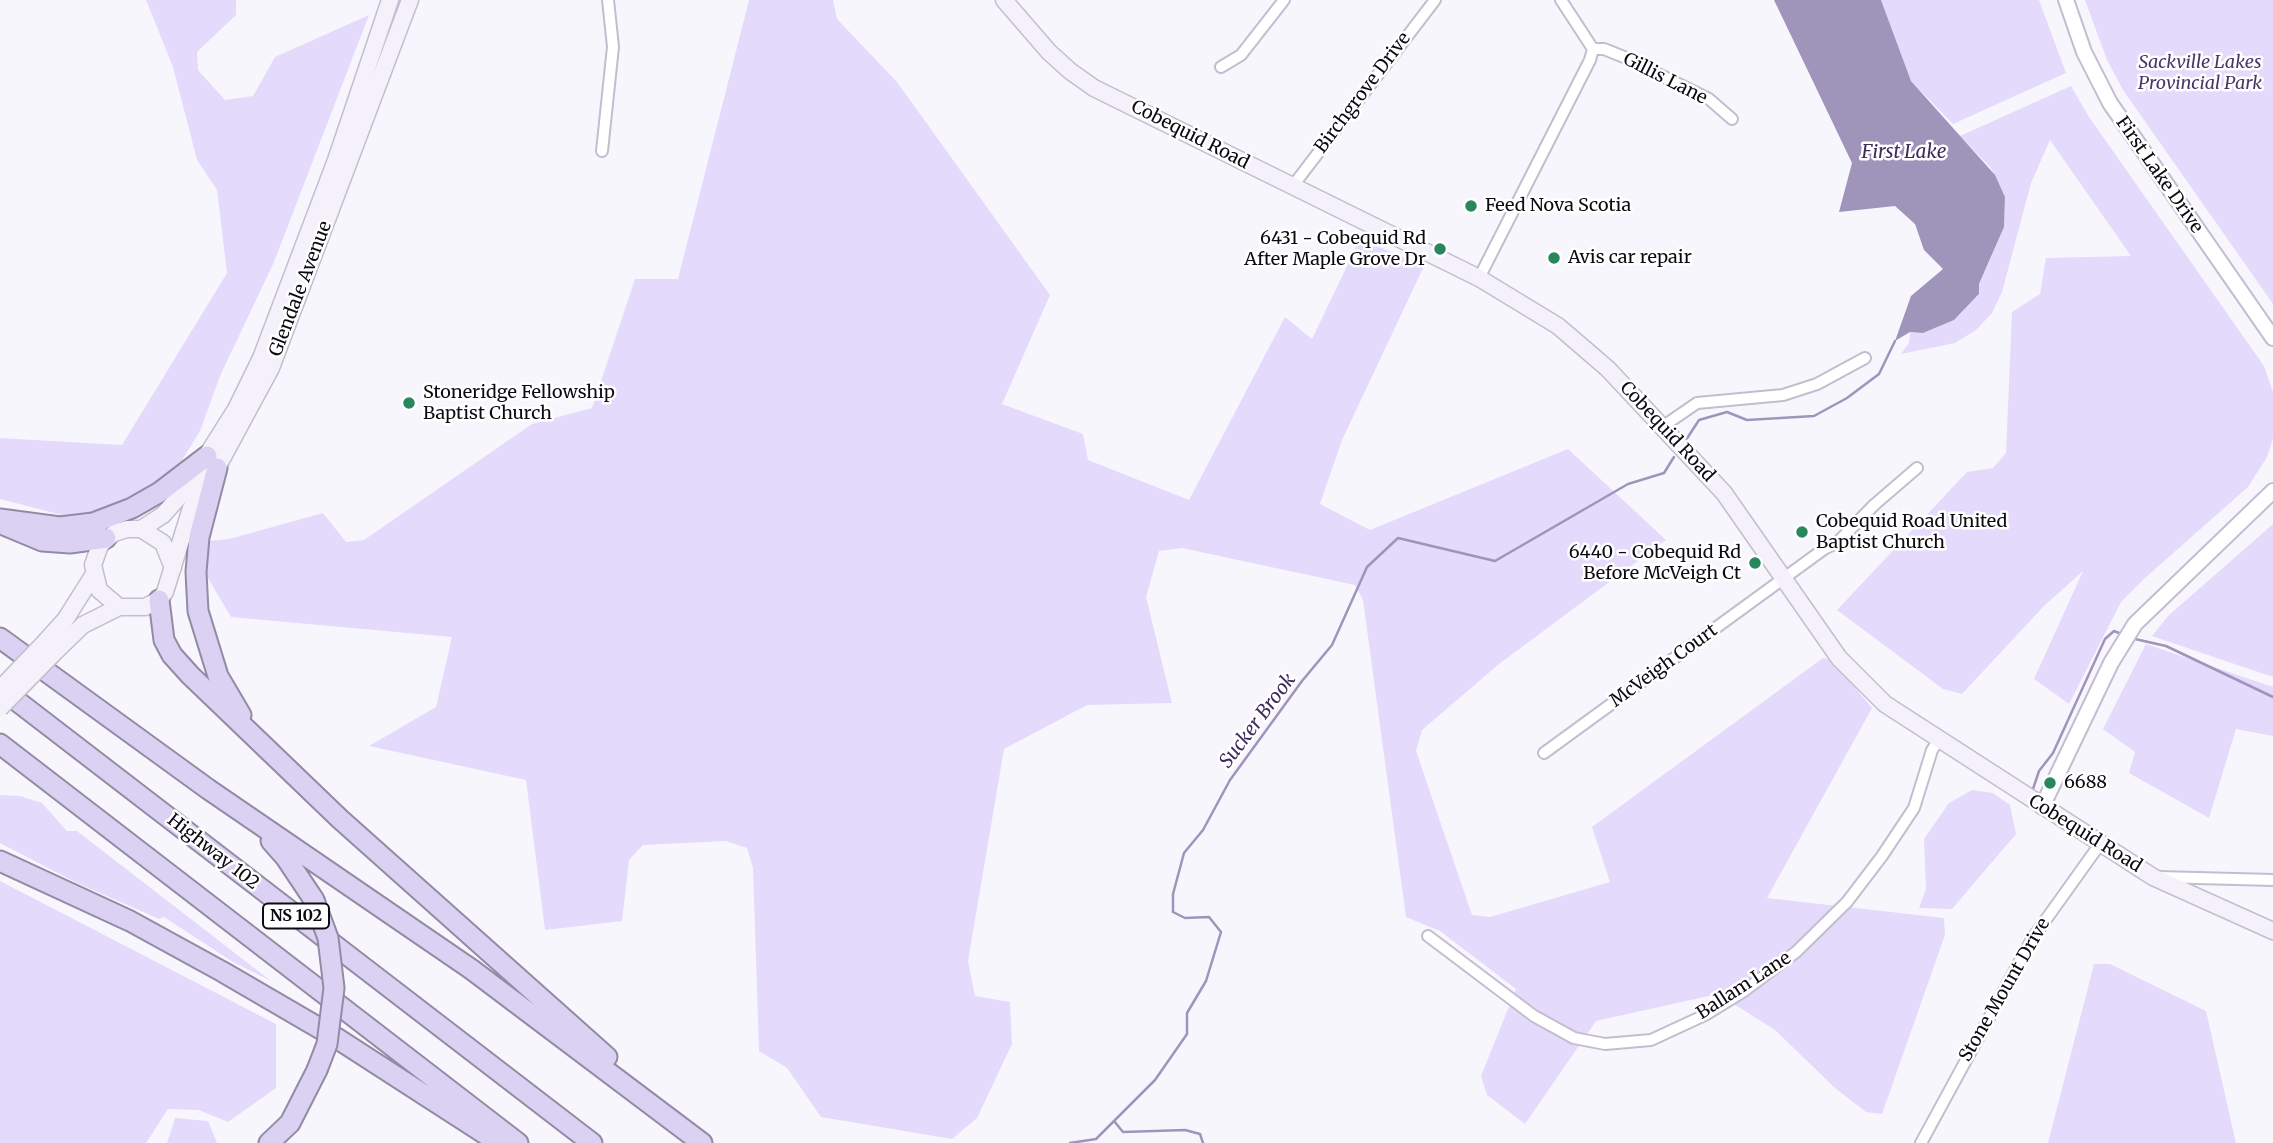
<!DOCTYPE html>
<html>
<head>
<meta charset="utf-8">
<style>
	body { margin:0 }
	canvas { display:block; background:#f8f6fd }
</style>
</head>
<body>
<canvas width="2273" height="1143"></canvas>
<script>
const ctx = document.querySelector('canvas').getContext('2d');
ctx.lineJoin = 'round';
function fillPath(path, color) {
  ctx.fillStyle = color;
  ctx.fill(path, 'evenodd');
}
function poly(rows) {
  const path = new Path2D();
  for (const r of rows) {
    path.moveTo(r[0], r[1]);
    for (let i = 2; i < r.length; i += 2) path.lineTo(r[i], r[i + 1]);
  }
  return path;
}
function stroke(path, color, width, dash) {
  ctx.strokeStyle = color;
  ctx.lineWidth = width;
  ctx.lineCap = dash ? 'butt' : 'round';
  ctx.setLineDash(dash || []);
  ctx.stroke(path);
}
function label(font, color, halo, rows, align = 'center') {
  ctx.font = font + ' Merriweather,serif';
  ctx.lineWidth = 5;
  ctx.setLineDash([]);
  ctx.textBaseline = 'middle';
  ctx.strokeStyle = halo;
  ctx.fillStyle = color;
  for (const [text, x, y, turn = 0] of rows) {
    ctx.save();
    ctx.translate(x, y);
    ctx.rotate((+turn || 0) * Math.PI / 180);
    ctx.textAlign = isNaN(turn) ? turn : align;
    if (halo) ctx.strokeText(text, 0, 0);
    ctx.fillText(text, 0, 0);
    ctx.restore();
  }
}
const green = poly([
	[146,0,236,0,236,15,197,52,198,70,225,100,253,96,275,57,369,15,274,262,220,376,200,431,176,470,93,523,0,499,0,438,122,445,227,273,217,190,197,160,173,67],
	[749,0,833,0,837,19,897,82,1050,295,1002,404,1083,434,1088,460,1189,500,1285,317,1312,339,1360,239,1424,266,1342,440,1320,504,1370,530,1568,449,1666,540,1499,664,1422,730,1416,751,1472,915,1490,917,1610,882,1592,827,1823,658,1831,659,1872,708,1767,898,1944,918,1945,935,1882,1114,1866,1112,1835,1088,1775,1030,1718,994,1596,1021,1525,1124,1487,1095,1481,1076,1516,989,1440,931,1406,917,1363,600,1355,585,1182,548,1159,551,1146,597,1172,703,1087,705,1004,749,968,961,975,996,1010,1002,1012,1044,977,1118,952,1139,821,1117,787,1068,759,1051,753,868,747,848,726,841,643,845,629,860,622,921,545,930,526,780,369,746,436,707,452,637,231,617,187,543,229,539,323,513,346,542,364,540,532,424,592,408,635,279,678,279],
	[1881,0,2039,0,2066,73,1953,124,1911,81],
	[2085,0,2273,0,2273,304,2123,90,2107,60],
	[2071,86,2089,117,2264,366,2273,392,2273,438,2267,457,2248,487,2145,578,2121,602,2069,704,2034,679,2083,571,2044,606,1962,694,1943,689,1837,610,1967,472,1993,468,2006,453,2012,312,2040,294,2046,258,2131,256,2050,140,2031,183,2002,292,1992,313,1976,330,1955,343,1901,354,1909,343,1910,332,1923,333,1954,320,1979,295,1979,285,2004,227,2005,197,1991,168,1960,136],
	[2273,524,2273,677,2152,636,2168,616],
	[2146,644,2273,687,2273,736,2236,729,2209,818,2129,773,2135,752,2103,729],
	[1972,790,1993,793,2010,805,2016,834,1952,909,1919,908,1926,889,1924,839,1949,803],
	[0,795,20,796,42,803,67,831,77,831,271,981,233,962,164,917,159,919,77,883,0,843],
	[0,881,276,1024,276,1088,228,1122,199,1110,168,1109,146,1143,0,1143],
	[2094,964,2110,964,2206,1011,2236,1143,2048,1143],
	[175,1118,208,1121,217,1143,167,1143]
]);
const water = poly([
	[1774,0,1881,0,1911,81,1995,175,2005,197,2004,227,1979,284,1979,294,1954,320,1923,333,1910,332,1895,341,1911,296,1943,269,1924,250,1915,224,1895,206,1839,212,1852,163]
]);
const stream = poly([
	[1686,440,1699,420,1727,412,1747,420,1814,416,1847,398,1879,374,1895,341],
	[2135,639,2166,646,2273,697],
	[2033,789,2039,771,2053,753,2105,639,2114,631,2119,633],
	[1114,1121,1123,1132,1185,1130,1200,1134,1203,1143],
	[1070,1143,1096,1139,1155,1080,1187,1034,1187,1013,1206,981,1221,932,1209,917,1185,918,1173,912,1173,894,1184,853,1203,830,1230,780,1302,681,1332,645,1367,567,1398,538,1495,561,1628,484,1664,473,1674,457]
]);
const minor = poly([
	[1593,49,1604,49,1624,57,1709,99,1732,119],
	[1221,67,1241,55,1284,0],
	[602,151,613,47,608,0],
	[1292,187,1435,0],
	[1479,278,1590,60,1593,49,1561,0],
	[1662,427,1697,403,1783,395,1817,384,1865,358],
	[1544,753,1824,549,1838,542,1874,505,1917,468],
	[2159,877,2273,880],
	[1428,936,1534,1016,1574,1038,1605,1044,1651,1040,1705,1015,1744,991,1796,952,1847,902,1882,856,1914,808,1932,750,1939,740],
	[1921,1143,2032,939,2100,844]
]);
const tertiary = poly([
	[2066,0,2084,52,2110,103,2273,338],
	[2042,807,2111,663,2135,624,2273,491]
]);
const secondary = poly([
	[1004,0,1049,52,1070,71,1094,88,1479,278,1558,326,1608,369,1724,493,1839,658,1885,704,2153,877,2273,931],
	[141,529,163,515,185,490,236,409,261,358,336,160,390,0],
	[173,568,163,543,141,529,127,529,114,533,100,545,93,565,99,590,119,607,145,607,159,600,165,592,191,508,217,468,271,368,410,0],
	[45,642,65,620,94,574],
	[55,652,83,625,119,607]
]);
const motorway = poly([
	[217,468,199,537,196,572,198,611,218,676,241,715],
	[0,519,60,527,93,523,132,508,160,492,207,456],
	[6,526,42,541,70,543,106,538],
	[159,600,164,640,172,655,190,675,340,819,607,1057],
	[0,638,208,789,471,969,702,1143],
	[0,688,592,1143],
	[0,744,518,1143],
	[271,841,286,858,314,900],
	[0,861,130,921,223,972,338,1039,499,1143],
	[269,1143,290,1123,317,1070]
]);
const secondaryBridge = poly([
	[0,689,45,642],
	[0,708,55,652]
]);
const motorwayBridge = poly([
	[314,900,328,938,334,988,327,1044,317,1070]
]);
const markers = [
	[1471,206,7,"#2a875d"],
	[1440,249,7,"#2a875d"],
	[1554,258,7,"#2a875d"],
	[409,403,7,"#2a875d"],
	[1802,532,7,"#2a875d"],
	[1755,563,7,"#2a875d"],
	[2050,783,7,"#2a875d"]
];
const shields = [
	[296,916,66]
];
const shieldNames = [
	["NS 102",296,916]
];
const parkNames = [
	["Sackville Lakes",2200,63],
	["Provincial Park",2200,84]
];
const streetNames = [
	["Gillis Lane",1665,79,27],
	["Birchgrove Drive",1363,93,-53],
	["Cobequid Road",1190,135,27],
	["First Lake Drive",2159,175,55],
	["Glendale Avenue",301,289,-69],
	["Cobequid Road",1667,432,47],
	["McVeigh Court",1664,666,-36],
	["Cobequid Road",2085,834,32],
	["Highway 102",213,852,38],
	["Ballam Lane",1744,986,-33],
	["Stone Mount Drive",2005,990,-60]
];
const poiNames = [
	["Feed Nova Scotia",1485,206],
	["6431 - Cobequid Rd",1426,239,"right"],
	["After Maple Grove Dr",1426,260,"right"],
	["Avis car repair",1568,258],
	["Stoneridge Fellowship",423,393],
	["Baptist Church",423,414],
	["Cobequid Road United",1816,522],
	["Baptist Church",1816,543],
	["6440 - Cobequid Rd",1741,553,"right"],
	["Before McVeigh Ct",1741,574,"right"],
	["6688",2064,783]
];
const waterNames = [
	["First Lake",1904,153],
	["Sucker Brook",1258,721,-53]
];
fillPath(green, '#e4dafc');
fillPath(water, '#9f94ba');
stroke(stream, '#9f94ba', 2.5);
stroke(minor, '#c3becf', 14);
stroke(tertiary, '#c3becf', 18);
stroke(secondary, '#c3becf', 19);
stroke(motorway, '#938ba4', 23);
stroke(minor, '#fff', 10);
stroke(tertiary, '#fff', 14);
stroke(secondary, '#f4f1fb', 16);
stroke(motorway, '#dbd1f3', 19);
stroke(secondaryBridge, '#c3becf', 19, []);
stroke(motorwayBridge, '#938ba4', 23, []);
stroke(secondaryBridge, '#f4f1fb', 16);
stroke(motorwayBridge, '#dbd1f3', 19);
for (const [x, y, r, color] of markers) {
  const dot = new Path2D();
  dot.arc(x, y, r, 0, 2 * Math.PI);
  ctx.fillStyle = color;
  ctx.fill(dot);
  stroke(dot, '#fff', 2.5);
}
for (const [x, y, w] of shields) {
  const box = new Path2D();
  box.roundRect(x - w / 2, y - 12.5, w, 25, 5);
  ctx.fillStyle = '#fff';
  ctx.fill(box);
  stroke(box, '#0c0a10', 2);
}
label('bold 16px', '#0c0a10', null, shieldNames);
label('italic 18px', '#483669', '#fff', parkNames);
label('18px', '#0c0a10', '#fff', streetNames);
label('18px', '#0c0a10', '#fff', poiNames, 'left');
label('italic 19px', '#3d2b5d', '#fff', waterNames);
</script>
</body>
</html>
